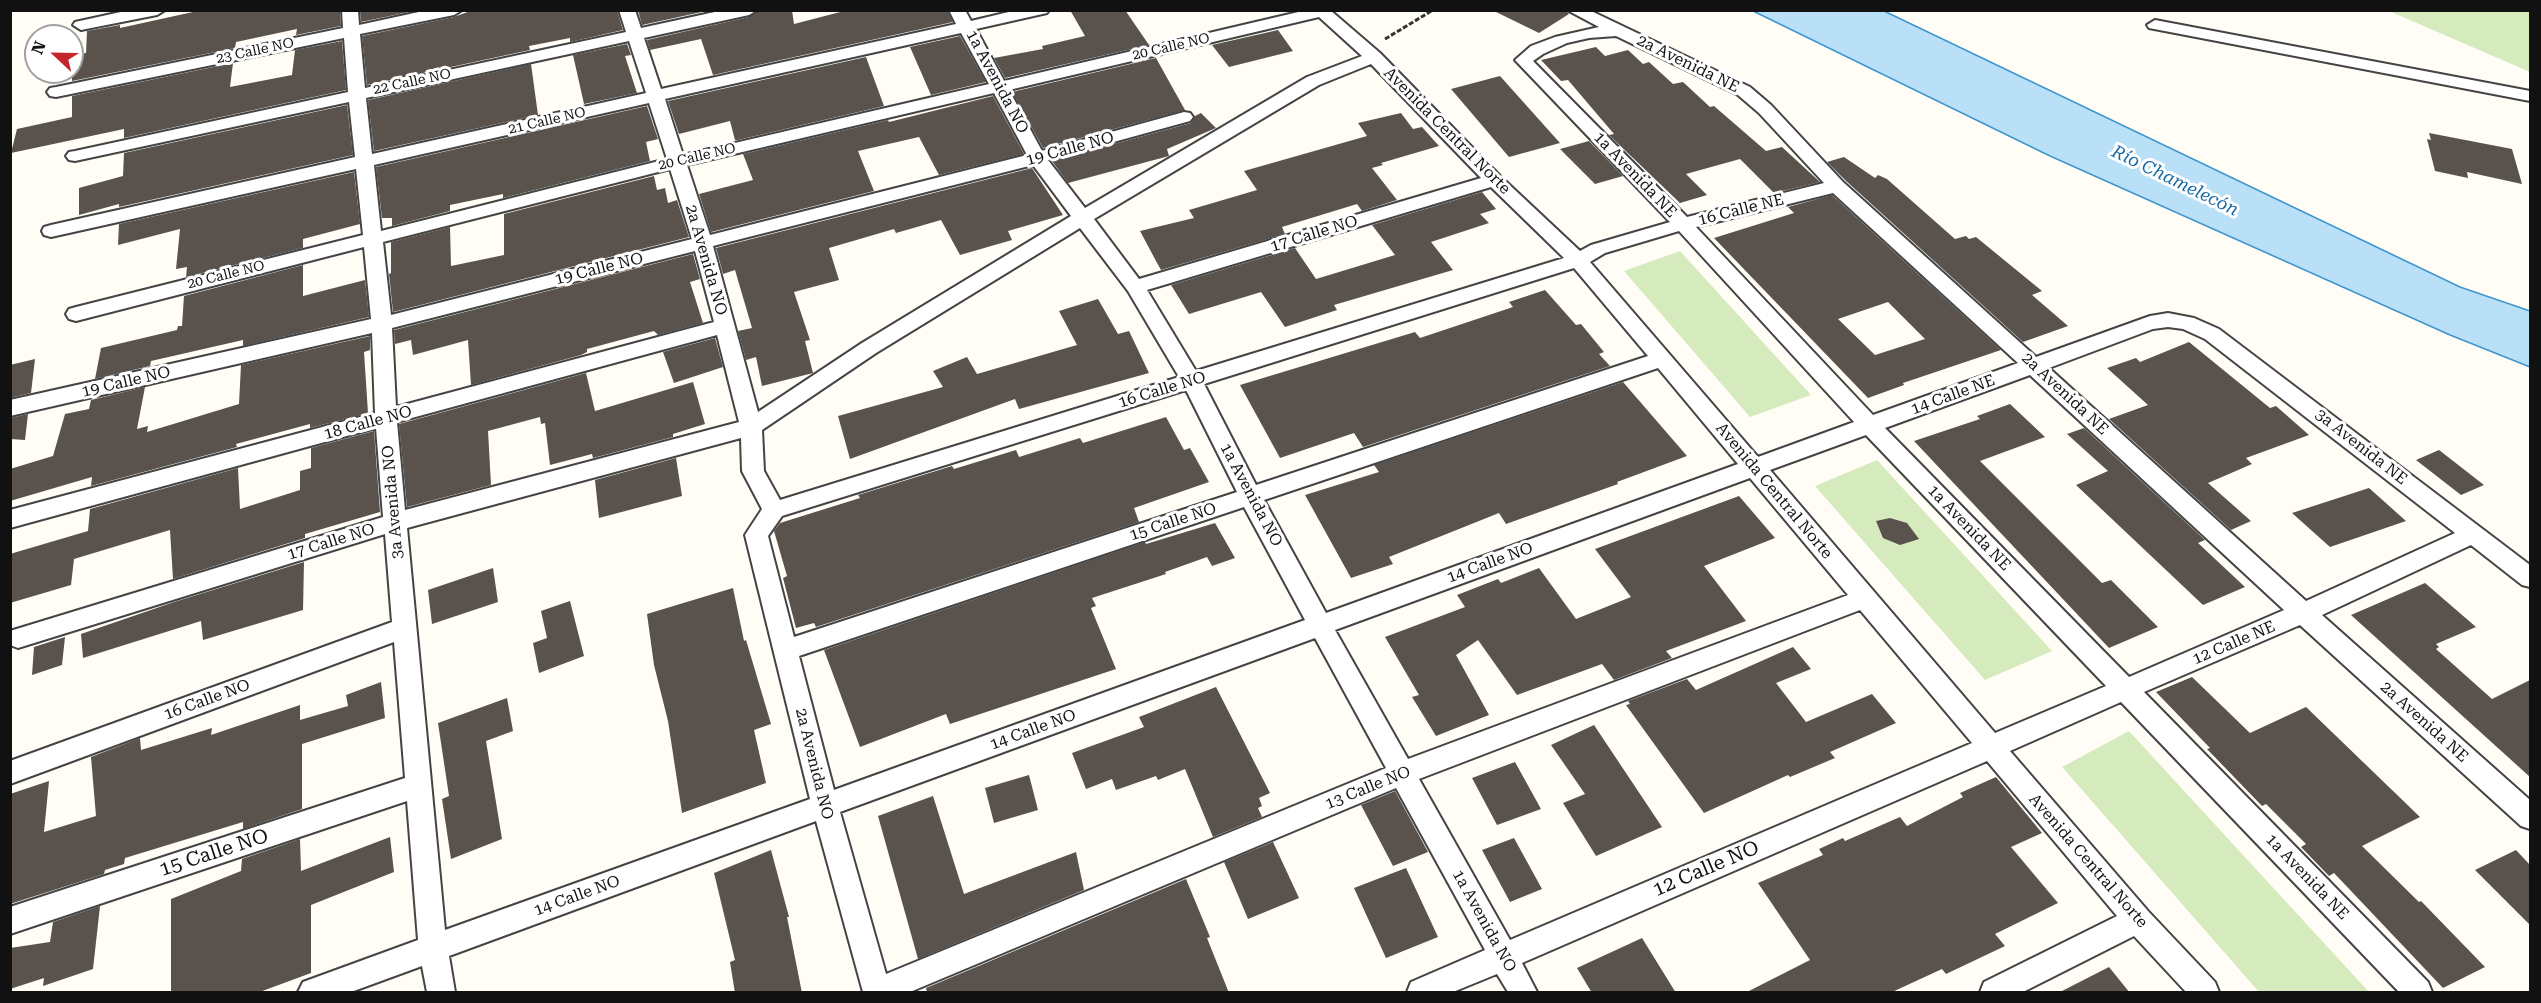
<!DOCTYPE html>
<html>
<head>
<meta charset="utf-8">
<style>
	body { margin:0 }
	#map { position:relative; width:2541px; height:1003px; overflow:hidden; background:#fffdf5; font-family:"Roboto Serif",serif }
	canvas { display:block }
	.frame { position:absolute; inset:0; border:12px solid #111; pointer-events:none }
	.north { position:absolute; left:24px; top:24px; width:60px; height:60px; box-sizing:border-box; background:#fff; border:2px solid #a0a0a0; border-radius:50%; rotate:292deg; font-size:16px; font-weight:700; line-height:24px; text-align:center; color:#111 }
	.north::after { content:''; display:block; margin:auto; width:21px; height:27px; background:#c4262e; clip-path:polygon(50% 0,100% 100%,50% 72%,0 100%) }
</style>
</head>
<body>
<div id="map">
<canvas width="2541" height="1003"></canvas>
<div class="frame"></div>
<div class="north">N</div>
</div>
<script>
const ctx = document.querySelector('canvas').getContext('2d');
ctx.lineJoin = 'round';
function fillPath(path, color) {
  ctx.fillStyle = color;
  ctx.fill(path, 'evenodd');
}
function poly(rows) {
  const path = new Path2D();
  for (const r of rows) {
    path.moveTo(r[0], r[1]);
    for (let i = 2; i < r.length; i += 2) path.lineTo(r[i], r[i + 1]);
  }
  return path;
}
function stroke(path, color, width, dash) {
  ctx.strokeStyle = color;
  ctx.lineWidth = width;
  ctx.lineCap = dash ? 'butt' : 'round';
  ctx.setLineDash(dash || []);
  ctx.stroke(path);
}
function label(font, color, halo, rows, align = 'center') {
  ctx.font = font + ' "Roboto Serif",serif';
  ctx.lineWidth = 6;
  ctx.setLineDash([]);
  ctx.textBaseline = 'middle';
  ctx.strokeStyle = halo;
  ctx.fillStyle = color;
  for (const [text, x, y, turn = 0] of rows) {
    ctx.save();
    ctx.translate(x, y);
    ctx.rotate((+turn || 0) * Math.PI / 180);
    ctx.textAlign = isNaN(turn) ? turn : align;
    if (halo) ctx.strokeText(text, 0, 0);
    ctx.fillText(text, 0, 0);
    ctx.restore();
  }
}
const green = poly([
	[2389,11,2530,11,2530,72],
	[1680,251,1811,395,1750,417,1624,271],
	[1877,460,2052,651,1985,680,1815,486],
	[2129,731,2369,992,2259,992,2062,767]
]);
const water = poly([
	[1753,11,1884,11,2460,287,2530,311,2530,367,2450,335,2050,156,1753,11]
]);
const building = poly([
	[202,10,340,10,341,26,296,35,297,29,236,42,235,48,72,81,72,55,86,53,87,31,120,25,120,28],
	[360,10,409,10,409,12,361,22],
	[473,10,617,10,623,30,570,42,570,38,529,46,530,50,367,85,362,36,454,17],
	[638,10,711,10,642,25],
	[759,10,792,10,794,24,848,10,947,10,953,22,713,75,701,39,650,50,647,40,749,17],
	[1070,10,1125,10,1149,45,1005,78,994,58,1043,49,1042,46,1085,36],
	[1492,10,1565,10,1569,14,1539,33],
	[1278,30,1293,51,1229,67,1212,45],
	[960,36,986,82,931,95,910,47],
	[342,41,346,90,124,138,124,129,11,153,17,129,72,117,72,96,233,63,230,87,292,75,295,50],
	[627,44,631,55,625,56,637,93,584,104,573,55],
	[1596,47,1605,56,1628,50,1643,64,1649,62,1673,84,1683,82,1710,107,1714,106,1766,151,1782,147,1820,182,1774,193,1740,159,1686,174,1707,195,1680,203,1609,135,1614,134,1568,80,1561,81,1541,60],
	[866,57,884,106,738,140,735,140,730,121,679,134,668,101],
	[1156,58,1185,110,1043,148,1012,92],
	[531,64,538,115,374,151,368,100],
	[1500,76,1560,143,1509,157,1451,89],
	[993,96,1024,154,939,175,919,137,858,151,874,191,711,232,699,194,753,180,743,154,888,120,889,122],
	[347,105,353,155,119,207,119,204,79,215,79,188,123,176,124,153],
	[647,106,658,139,646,142,650,161,503,198,503,194,450,205,450,211,392,226,392,218,382,218,376,167],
	[1201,113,1216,128,1167,149,1169,156,1068,183,1052,161,1191,123,1195,116],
	[1401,113,1413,129,1422,127,1439,146,1381,163,1383,165,1372,168,1397,200,1362,211,1357,204,1282,227,1285,234,1161,270,1156,261,1140,231,1194,218,1189,210,1257,190,1244,171,1367,136,1358,123],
	[2429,133,2512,149,2522,184,2467,172,2468,178,2435,171,2427,139,2431,140],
	[1589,141,1623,176,1595,184,1560,149],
	[1844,157,1875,178,1878,175,1887,179,1955,239,1966,236,1969,239,1976,237,2042,291,2032,295,2068,326,2023,342,1845,180,1827,162],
	[1032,168,1063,215,1008,231,1012,240,960,255,941,220,896,233,894,229,829,248,839,280,794,292,810,340,805,341,813,373,762,386,756,357,746,360,738,331,752,328,735,270,723,274,716,248],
	[354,172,360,224,303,239,303,248,186,277,187,267,176,269,180,229,118,245,119,224],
	[654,176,657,190,665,188,668,203,677,200,689,237,393,312,389,274,391,273,391,242,450,227,451,266,504,255,504,214],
	[1482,192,1496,209,1480,214,1489,223,1431,242,1453,270,1334,305,1337,310,1285,327,1261,292,1189,314,1171,285,1295,248,1316,279,1395,255,1372,225],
	[1832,195,2001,350,1903,383,1904,385,1868,398,1714,238,1794,213,1788,207],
	[1888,302,1925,339,1875,355,1838,319],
	[693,254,700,279,690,282,703,323,658,335,654,331,587,349,587,352,581,355,471,385,468,340,413,355,411,340,395,344,394,330],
	[303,265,303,296,365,280,369,317,243,346,243,340,151,361,150,366,95,379,101,348,177,330,178,326,182,326,184,296],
	[1545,290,1576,325,1581,324,1604,352,1599,354,1610,366,1363,447,1354,433,1280,458,1240,385,1415,332,1420,338,1513,307,1509,302],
	[1098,299,1118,334,1129,331,1149,373,1019,409,1015,399,850,459,838,416,943,387,933,371,967,357,977,374,1077,345,1059,311],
	[370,336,370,350,364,352,368,413,310,428,310,424,236,444,237,447,91,486,92,477,10,501,10,469,53,456,65,414,89,409,91,400,145,387,137,429,148,426,147,432,239,404,241,365],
	[715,338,723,367,674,383,663,352],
	[2189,342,2270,408,2276,406,2309,435,2246,458,2252,464,2208,483,2251,521,2231,530,2109,419,2148,405,2107,368,2136,358,2140,362],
	[35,359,31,393,10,398,10,365],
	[586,373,595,411,693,382,705,424,673,434,673,437,593,458,592,454,550,465,545,423,541,424,540,417,488,431,491,485,407,507,399,424],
	[1623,382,1687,456,1617,482,1618,484,1506,524,1499,513,1389,557,1393,564,1351,578,1305,495,1379,472,1374,465],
	[2010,404,2045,437,1980,461,2102,583,2111,580,2158,627,2109,648,1914,441,1980,419,1977,416],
	[28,414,25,440,10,439,10,418],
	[1166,417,1184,450,1190,448,1209,482,1134,508,1139,522,816,627,814,623,796,628,783,578,787,576,774,531,780,523,860,498,858,495,952,466,954,469,1016,450,1019,457,1080,438,1083,443],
	[2084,428,2205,540,2198,543,2245,587,2203,605,2076,485,2108,471,2067,434],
	[374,431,380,512,305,534,305,538,173,579,170,530,74,559,71,585,10,603,10,554,88,531,90,509,238,468,240,509,300,490,300,471,311,468,311,448],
	[2439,450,2484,485,2461,495,2416,460],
	[676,458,682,496,599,518,595,480],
	[2369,488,2406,521,2330,547,2292,513],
	[1739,496,1775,538,1704,566,1746,621,1666,651,1672,658,1614,680,1602,664,1517,695,1478,640,1456,655,1489,715,1436,736,1412,697,1419,695,1385,637,1465,607,1457,595,1498,579,1501,583,1539,568,1576,619,1631,597,1595,549],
	[1890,518,1907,523,1919,539,1900,545,1883,538,1876,521],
	[1215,523,1235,558,1212,566,1207,557,1165,572,1166,574,1092,598,1096,606,1091,608,1116,669,950,724,946,714,860,747,824,650,1145,542,1146,544],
	[304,562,303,610,203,640,201,621,83,658,81,634,174,602],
	[493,568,498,602,432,624,428,590],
	[2425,583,2476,627,2436,644,2439,647,2436,649,2492,699,2530,680,2530,777,2351,615],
	[733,588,744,641,746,640,771,724,754,730,766,783,682,813,668,721,654,665,647,614],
	[570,601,584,656,539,673,533,643,547,638,541,611],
	[65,637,62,665,32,675,34,647],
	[1793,647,1811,669,1776,683,1806,722,1872,694,1896,723,1830,752,1835,758,1790,777,1788,775,1704,813,1626,705,1630,704,1628,701,1687,679,1696,690],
	[2192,677,2250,733,2306,707,2420,817,2362,846,2419,902,2421,901,2485,967,2443,988,2334,873,2329,876,2301,847,2306,844,2266,804,2262,806,2207,749,2210,748,2156,692],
	[381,682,385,718,302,744,302,809,243,829,243,822,125,858,124,864,105,870,104,874,10,904,10,794,49,781,44,832,96,816,91,757,140,738,141,750,212,728,211,735,300,705,300,720,348,706,346,695],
	[1216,687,1270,793,1259,798,1262,806,1258,808,1262,817,1213,837,1185,769,1158,780,1156,776,1116,790,1112,779,1086,789,1072,753,1144,727,1139,717],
	[507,698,513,731,486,741,502,839,451,859,442,799,449,796,438,723],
	[1594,725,1662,827,1596,856,1563,803,1585,794,1551,745],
	[1515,762,1541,809,1497,825,1472,778],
	[1029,775,1038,810,994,823,985,788],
	[1996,777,2042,833,2011,847,2058,903,1995,934,2005,946,1946,974,1942,969,1890,993,1745,993,1810,960,1758,883,1823,855,1819,849,1843,838,1845,841,1900,817,1907,826,1963,797,1960,793],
	[1395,791,1428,852,1393,866,1361,805],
	[933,796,964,894,1076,852,1084,890,918,959,878,816],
	[390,837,394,872,311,905,311,973,257,993,171,993,171,899,241,871,242,859,300,839,301,871],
	[1514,838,1542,889,1510,902,1482,850],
	[1273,842,1299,898,1248,919,1224,862],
	[771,850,789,917,787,917,802,993,735,993,730,962,735,960,714,873],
	[2516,850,2530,865,2530,925,2475,870],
	[1406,868,1438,937,1386,958,1354,888],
	[1186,879,1210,937,1207,938,1229,993,927,993,926,988],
	[100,906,93,969,43,986,44,978,10,989,10,948,50,942,53,922],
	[1642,938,1676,993,1592,993,1577,968],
	[2109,967,2130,993,2058,993]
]);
const path = poly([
	[1385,39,1433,10]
]);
const street = poly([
	[130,10,165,10,157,15,81,30,73,25,75,22,130,10],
	[342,10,358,10,359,25,428,10,462,10,454,15,360,34,365,88,626,32,619,10,635,10,641,28,724,10,757,10,749,15,644,38,661,89,956,24,949,10,965,10,971,21,1017,10,1049,10,1047,13,976,29,1004,81,1307,10,1330,10,1380,53,1500,176,1580,251,1591,245,1670,222,1515,60,1531,46,1555,37,1599,27,1567,10,1589,10,1750,87,1771,105,1843,182,2036,357,2150,316,2168,313,2194,318,2219,329,2530,565,2530,587,2522,585,2471,545,2322,615,2530,800,2530,829,2521,826,2300,625,2144,692,2428,982,2432,992,2399,992,2121,702,2010,751,2148,911,2215,982,2219,992,2186,992,2134,936,2023,992,1980,992,1984,982,2117,916,1987,761,1522,963,1537,992,1508,992,1497,974,1453,992,1407,992,1411,982,1485,950,1396,788,910,992,863,992,816,821,449,956,455,992,427,992,422,966,351,992,298,992,303,982,418,940,407,801,10,934,10,907,405,778,394,642,10,784,10,761,392,622,385,534,18,648,10,645,10,631,383,517,376,428,10,528,10,510,375,413,372,333,10,416,10,400,371,319,364,247,76,321,69,319,66,314,69,309,76,307,363,235,356,169,51,237,44,235,42,231,44,227,51,225,355,157,349,102,75,161,69,160,66,156,69,152,75,151,348,92,344,38,56,97,50,96,47,92,50,88,56,87,343,28,342,10],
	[1319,17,1362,56,1307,77,1085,208,1048,160,1190,121,1193,117,1190,113,1184,112,1042,151,1009,90,1319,17],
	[961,33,989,84,683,155,665,99,961,33],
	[1616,36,1738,95,1759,113,1824,183,1687,217,1533,61,1543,54,1567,43,1589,38,1616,36],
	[629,41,646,93,372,154,366,98,629,41],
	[1371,64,1481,178,1139,279,1094,219,1319,85,1371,64],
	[994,93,1027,155,710,235,687,165,994,93],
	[649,103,667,159,381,231,374,165,649,103],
	[1033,165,1071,216,862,343,758,412,713,246,1033,165],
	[670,169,692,239,391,315,383,242,670,169],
	[1491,187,1564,258,1196,371,1147,290,1491,187],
	[1833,193,2018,363,1873,415,1696,227,1833,193],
	[1080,228,1128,291,1179,377,780,500,764,471,762,430,876,353,1080,228],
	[1679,231,1854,422,1758,457,1590,262,1605,253,1679,231],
	[695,251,714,322,396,407,392,328,695,251],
	[1574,268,1648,356,1256,485,1204,384,1574,268],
	[2168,327,2183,329,2205,339,2455,533,2306,601,2049,368,2153,329,2168,327],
	[717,335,739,422,405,510,397,422,717,335],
	[1658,368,1738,464,1326,613,1264,500,1658,368],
	[2030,375,2284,610,2129,677,1885,428,2030,375],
	[1186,390,1237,492,794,637,768,536,782,516,1186,390],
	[1866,435,2106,686,1995,733,1770,470,1866,435],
	[741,438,742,471,762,509,745,535,810,799,445,930,407,528,741,438],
	[1750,478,1848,595,1408,759,1335,630,1750,478],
	[1244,507,1305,620,834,790,799,656,1244,507],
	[1860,610,1972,743,1510,940,1419,779,1860,610],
	[1315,638,1386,768,886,974,840,812,1315,638],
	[2155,20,2530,91,2530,101,2149,28,2147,25,2155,20]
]);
const farStreetnames = [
	["20 Calle NO",1171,47,-13],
	["23 Calle NO",255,51,-12],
	["22 Calle NO",412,82,-12],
	["21 Calle NO",547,121,-13],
	["20 Calle NO",697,157,-13],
	["20 Calle NO",226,275,-14]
];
const streetNames = [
	["2a Avenida NE",1688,64,26],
	["1a Avenida NO",997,82,62],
	["Avenida Central Norte",1447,131,45],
	["19 Calle NO",1070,149,-15],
	["1a Avenida NE",1635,175,46],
	["16 Calle NE",1741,210,-14],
	["17 Calle NO",1314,234,-17],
	["2a Avenida NO",706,260,74],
	["19 Calle NO",599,269,-14],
	["19 Calle NO",126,382,-13],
	["16 Calle NO",1162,390,-17],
	["2a Avenida NE",2065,394,43],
	["14 Calle NE",1953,395,-20],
	["18 Calle NO",368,423,-15],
	["3a Avenida NE",2361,447,38],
	["Avenida Central Norte",1774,491,50],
	["1a Avenida NO",1251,495,62],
	["3a Avenida NO",393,502,-95],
	["15 Calle NO",1173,522,-18],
	["1a Avenida NE",1969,528,46],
	["17 Calle NO",331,542,-17],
	["14 Calle NO",1490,563,-20],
	["12 Calle NE",2234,643,-23],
	["16 Calle NO",207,700,-20],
	["2a Avenida NE",2424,722,42],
	["14 Calle NO",1033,730,-20],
	["2a Avenida NO",814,764,76],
	["13 Calle NO",1368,788,-22],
	["Avenida Central Norte",2088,861,49],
	["1a Avenida NE",2307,877,46],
	["14 Calle NO",577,896,-20],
	["1a Avenida NO",1484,921,61]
];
const waterNames = [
	["Río Chamelecón",2175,181,26]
];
const nearStreetnames = [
	["15 Calle NO",214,853,-18],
	["12 Calle NO",1706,869,-23]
];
fillPath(green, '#d5ebbd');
fillPath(water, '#b9e0f7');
stroke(water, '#3f96cf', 1.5);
fillPath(building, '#5a524d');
stroke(street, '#444', 4);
stroke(path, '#333', 3, [5, 2]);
fillPath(street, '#fff');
label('14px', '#111', '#fff', farStreetnames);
label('16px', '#111', '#fff', streetNames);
label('italic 18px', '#1768a6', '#fff', waterNames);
label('20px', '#111', '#fff', nearStreetnames);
</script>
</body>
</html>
